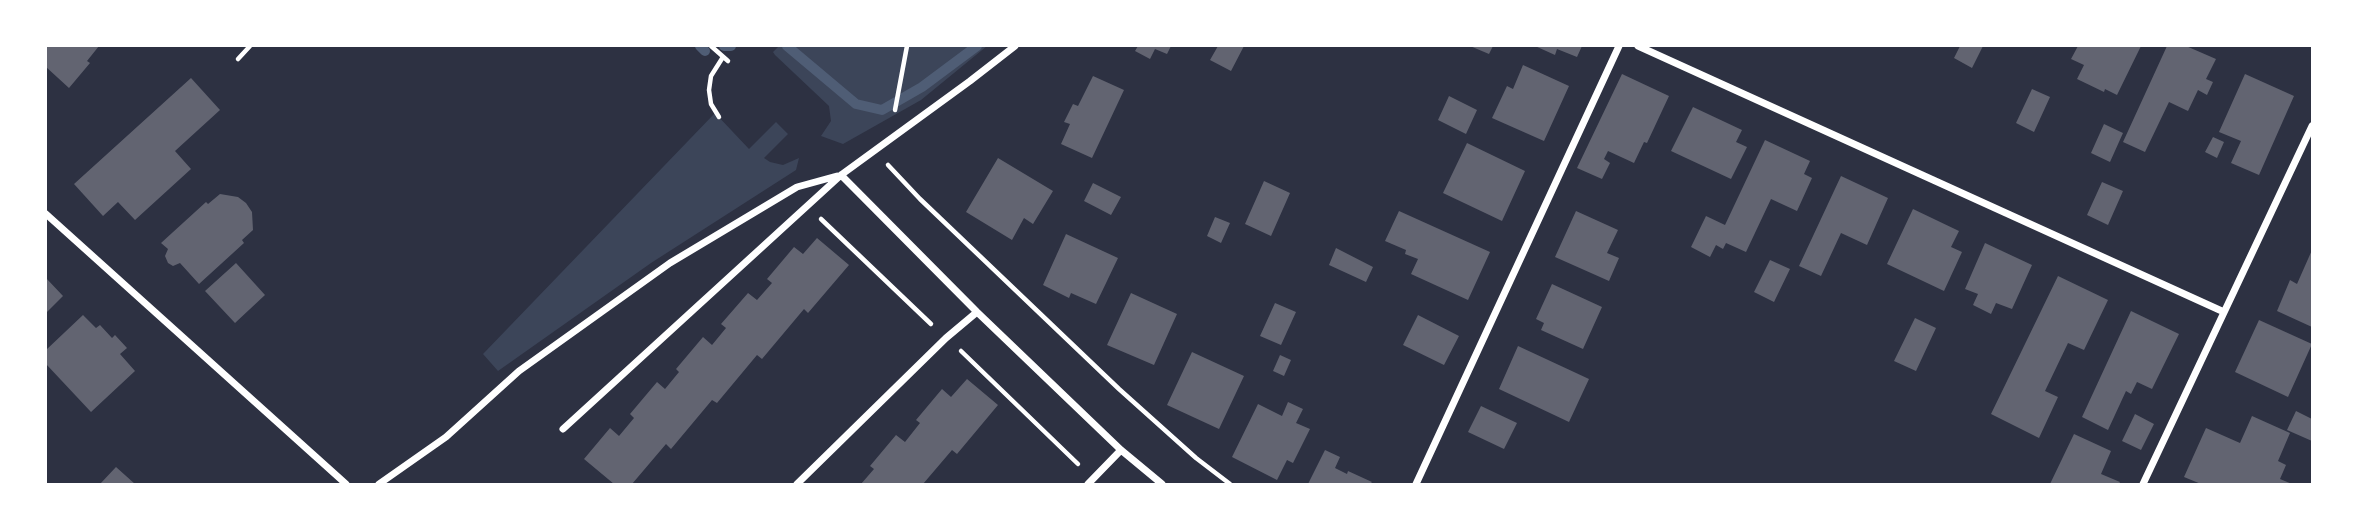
<!DOCTYPE html>
<html>
<head>
<meta charset="utf-8">
<style>
	body { margin:0 }
	#map { position:relative; width:2358px; height:530px; overflow:hidden; background:#2d3142; font-family:"IBM Plex Sans",sans-serif }
	canvas { display:block }
	.frame { position:absolute; inset:0; border:47px solid #fff; pointer-events:none }
</style>
</head>
<body>
<div id="map">
<canvas width="2358" height="530"></canvas>
<div class="frame"></div>
</div>
<script>
const ctx = document.querySelector('canvas').getContext('2d');
ctx.lineJoin = 'round';
function fillPath(path, color) {
  ctx.fillStyle = color;
  ctx.fill(path, 'evenodd');
}
function poly(rows) {
  const path = new Path2D();
  for (const r of rows) {
    path.moveTo(r[0], r[1]);
    for (let i = 2; i < r.length; i += 2) path.lineTo(r[i], r[i + 1]);
  }
  return path;
}
function stroke(path, color, width, dash) {
  ctx.strokeStyle = color;
  ctx.lineWidth = width;
  ctx.lineCap = dash ? 'butt' : 'round';
  ctx.setLineDash(dash || []);
  ctx.stroke(path);
}
const green = poly([
	[779,46,987,46,921,100,843,144,821,136,831,121,829,106,775,55,773,52],
	[715,113,749,149,776,122,788,134,764,158,770,162,783,165,799,158,796,170,651,263,498,371,483,354]
]);
const stream = poly([
	[700,46,705,51],
	[724,46,731,46],
	[787,46,856,104,882,110,922,87,977,46]
]);
const building = poly([
	[46,46,99,46,87,61,90,63,69,88,46,67],
	[1138,46,1171,46,1167,54,1155,49,1150,59,1135,51],
	[1218,46,1244,46,1231,71,1210,60],
	[1470,46,1493,46,1489,54],
	[1535,46,1582,46,1577,57,1557,49,1555,55],
	[1960,46,1983,46,1972,68,1954,58],
	[2078,46,2141,46,2117,95,2105,89,2104,92,2077,79,2084,65,2071,59],
	[2167,46,2186,46,2216,59,2206,79,2213,82,2207,95,2198,90,2188,111,2169,102,2145,152,2123,142],
	[1523,65,1569,86,1544,141,1492,118,1507,86,1513,89],
	[1622,74,1669,96,1647,143,1644,142,1634,163,1608,151,1604,159,1610,163,1602,179,1577,168],
	[2245,74,2294,96,2259,175,2231,163,2241,141,2219,132],
	[1093,76,1124,90,1092,158,1061,144,1070,124,1064,122,1073,104,1078,106],
	[191,78,220,110,175,151,191,169,135,220,118,202,103,216,74,184],
	[2032,89,2050,97,2034,132,2016,123],
	[1449,96,1477,110,1466,134,1438,120],
	[1693,107,1742,130,1736,142,1747,147,1731,179,1671,151],
	[2104,124,2123,133,2110,162,2091,153],
	[2213,137,2224,142,2217,158,2205,152],
	[1765,140,1810,161,1804,174,1812,178,1797,211,1771,199,1746,252,1726,243,1723,249,1716,245,1710,257,1691,247,1706,216,1725,225],
	[1467,143,1525,171,1502,221,1443,193],
	[998,158,1053,191,1033,224,1024,218,1012,240,966,212],
	[1841,176,1888,198,1867,245,1841,233,1821,276,1799,266],
	[1264,181,1290,193,1271,236,1245,224],
	[2102,182,2123,191,2108,225,2087,215],
	[1093,183,1121,197,1111,215,1084,201],
	[220,194,238,197,246,203,252,212,253,230,242,240,244,243,199,284,180,263,173,266,168,263,165,256,168,249,161,243,206,202,208,204],
	[1913,209,1959,231,1951,247,1962,252,1944,291,1887,264],
	[1399,211,1490,252,1468,300,1411,274,1418,259,1405,254,1406,250,1385,241],
	[1576,211,1618,230,1607,253,1619,258,1609,281,1555,257],
	[1215,217,1230,223,1221,243,1207,236],
	[1066,234,1118,258,1096,304,1071,293,1069,298,1043,285],
	[817,238,849,265,808,313,804,309,762,359,757,355,717,403,712,400,671,449,666,444,632,484,614,484,584,459,610,428,619,436,634,418,630,414,657,382,665,389,679,372,676,369,703,337,712,345,726,328,721,324,748,293,757,300,772,283,767,279,794,247,803,254],
	[1985,243,2032,265,2012,309,1996,303,1991,314,1973,305,1978,294,1965,289],
	[1336,248,1373,267,1366,282,1329,265],
	[2312,250,2312,327,2277,311,2290,280,2297,284],
	[1770,260,1790,269,1774,302,1754,292],
	[236,263,265,295,235,323,205,291],
	[2058,276,2108,300,2084,350,2068,343,2045,391,2058,397,2039,438,1991,414],
	[46,278,63,296,46,313],
	[1552,284,1602,307,1583,349,1541,330,1544,323,1536,319],
	[1131,293,1177,314,1154,365,1107,345],
	[1275,303,1296,312,1281,345,1260,336],
	[2131,311,2179,334,2152,389,2137,382,2131,394,2126,391,2108,430,2082,417],
	[83,315,96,328,100,325,112,338,115,335,127,348,120,354,135,371,91,412,46,364,46,350],
	[1418,315,1459,336,1444,365,1403,345],
	[1915,318,1936,328,1916,371,1894,361],
	[2259,320,2312,344,2288,397,2235,372],
	[1518,346,1589,379,1569,422,1499,389],
	[1192,352,1244,376,1219,429,1167,405],
	[1280,355,1291,360,1284,376,1273,371],
	[967,379,998,405,957,454,952,450,923,484,861,484,874,469,870,466,896,435,905,442,920,423,916,420,942,389,951,397],
	[1288,402,1303,409,1296,423,1310,429,1293,463,1287,460,1277,480,1232,457,1258,404,1282,416],
	[1481,406,1517,423,1504,449,1468,432],
	[2296,411,2312,419,2312,441,2287,430],
	[2135,414,2154,424,2141,450,2122,441],
	[2252,416,2290,433,2278,461,2286,465,2280,479,2292,484,2201,484,2184,477,2206,428,2240,443],
	[2074,434,2111,451,2101,474,2120,482,2119,484,2050,484],
	[1325,450,1340,457,1335,468,1347,474,1348,471,1372,482,1370,484,1308,484],
	[116,467,135,484,100,484]
]);
const path = poly([
	[711,46,728,61],
	[238,59,250,46],
	[895,110,907,46],
	[719,117,711,104,709,90,711,76,723,57],
	[888,165,920,199,1119,389,1196,458,1230,484],
	[821,219,931,324],
	[961,351,1078,464]
]);
const minor = poly([
	[1638,46,2224,312],
	[841,175,977,312,1121,450,1162,484],
	[46,214,346,484],
	[563,429,841,175,970,81,1015,46],
	[379,484,446,437,519,371,670,263,797,187,837,176],
	[797,484,946,338,977,312],
	[1088,484,1121,450],
	[1416,484,1619,46],
	[2143,484,2312,126]
]);
fillPath(green, '#3c4559');
stroke(stream, '#4f5d75', 10);
fillPath(building, '#626471');
stroke(path, '#fff', 4.5);
stroke(minor, '#fff', 7);
</script>
</body>
</html>
